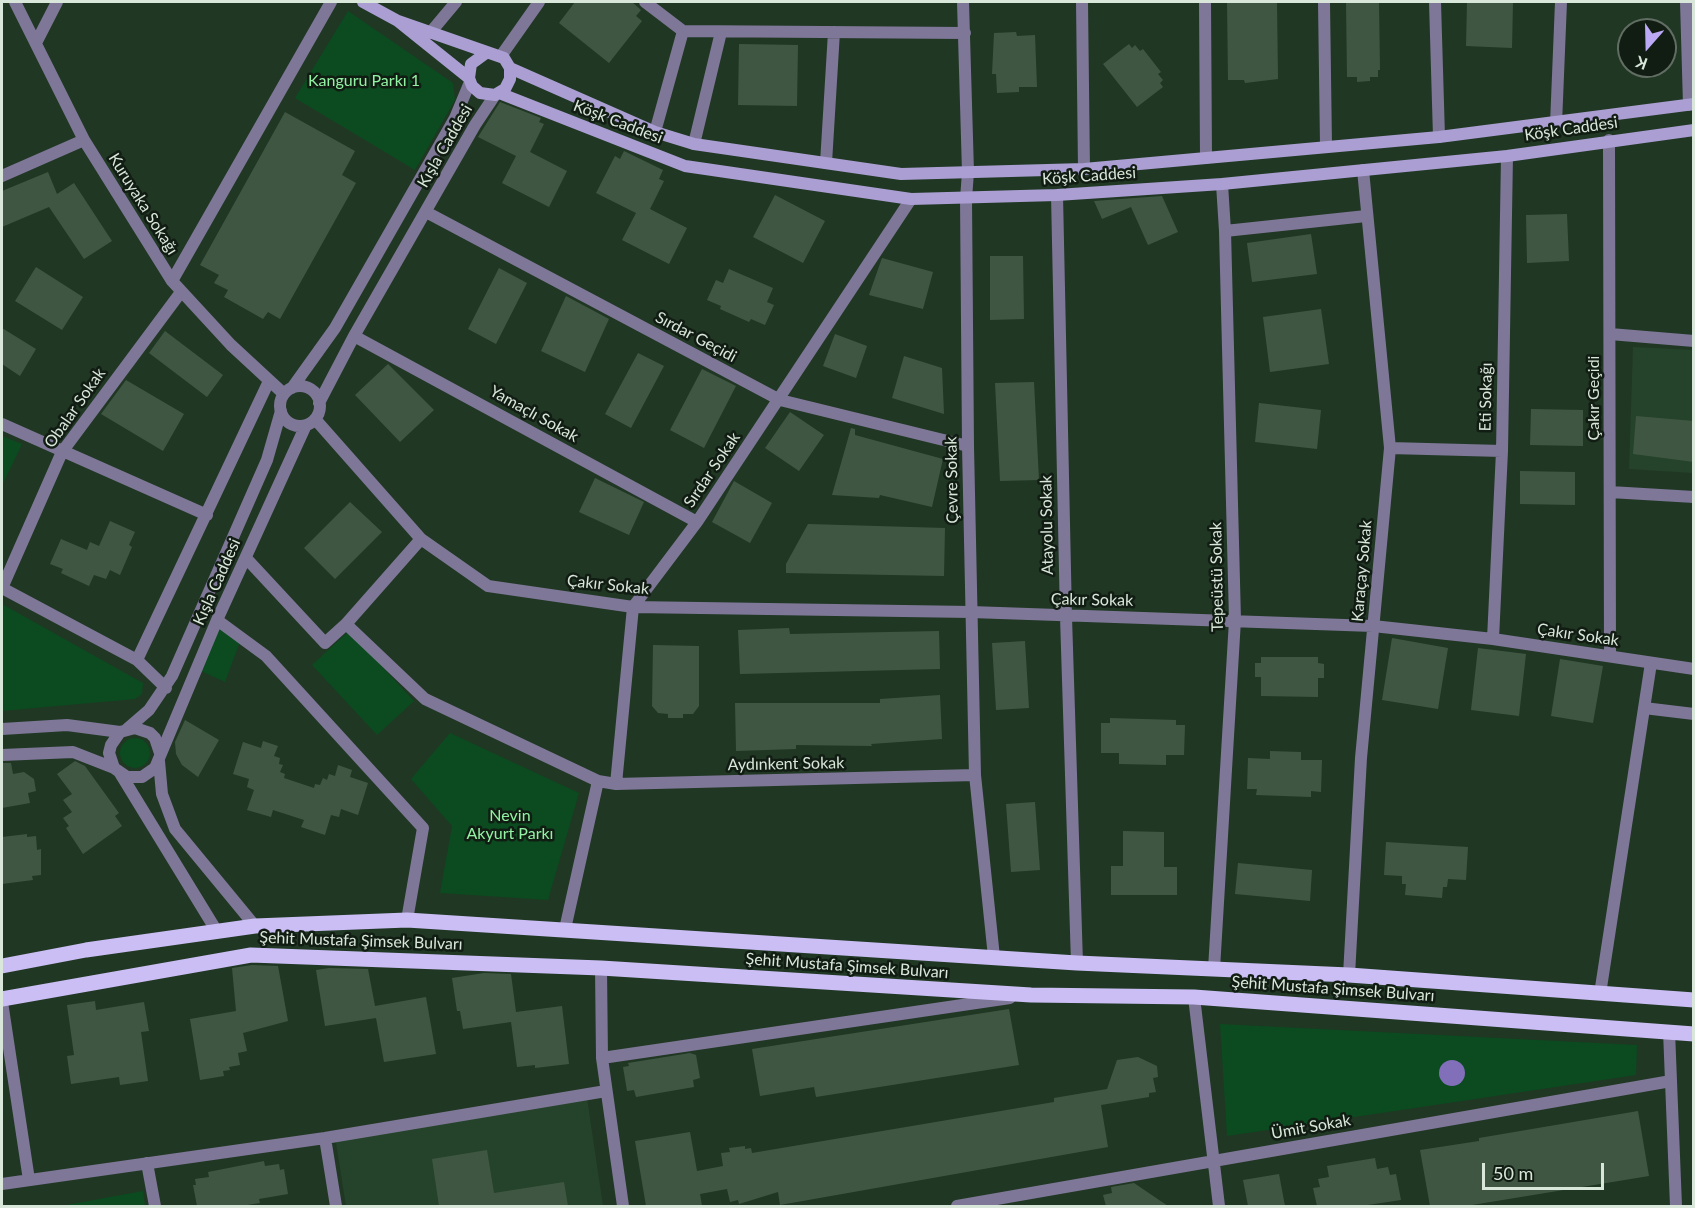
<!DOCTYPE html>
<html>
<head>
<meta charset="utf-8">
<style>
	body { margin:0 }
	#map { position:relative; width:1695px; height:1208px; overflow:hidden; background:#203724; font-family:Lato,sans-serif }
	canvas { display:block }
	.frame { position:absolute; inset:0; border:3px solid #d9e7da; pointer-events:none }
	.north { position:absolute; left:1617px; top:18px; width:60px; height:60px; box-sizing:border-box; background:#111c13; border:2px solid #616d63; border-radius:50%; rotate:200deg; font-size:16px; font-weight:700; line-height:24px; text-align:center; color:#d9e7da }
	.north::after { content:''; display:block; margin:auto; width:21px; height:27px; background:#bcaaf6; clip-path:polygon(50% 0,100% 100%,50% 72%,0 100%) }
	.scale { position:absolute; left:1482px; top:1163px; width:122px; height:27px; box-sizing:border-box; border:3px solid #d9e7da; border-top:0; padding-left:8px; font-size:18px; line-height:21px; white-space:nowrap; color:#d9e7da; -webkit-text-stroke:4px #111c13; paint-order:stroke }
</style>
</head>
<body>
<div id="map">
<canvas width="1695" height="1208"></canvas>
<div class="frame"></div>
<div class="north">K</div>
<div class="scale">50 m</div>
</div>
<script>
const ctx = document.querySelector('canvas').getContext('2d');
ctx.lineJoin = 'round';
function fillPath(path, color) {
  ctx.fillStyle = color;
  ctx.fill(path, 'evenodd');
}
function poly(rows) {
  const path = new Path2D();
  for (const r of rows) {
    if (r.length === 3) {
      path.moveTo(r[0] + r[2], r[1]);
      path.arc(r[0], r[1], r[2], 0, 2 * Math.PI);
      continue;
    }
    path.moveTo(r[0], r[1]);
    for (let i = 2; i < r.length; i += 2) path.lineTo(r[i], r[i + 1]);
  }
  return path;
}
function stroke(path, color, width, dash) {
  ctx.strokeStyle = color;
  ctx.lineWidth = width;
  ctx.lineCap = dash ? 'butt' : 'round';
  ctx.setLineDash(dash || []);
  ctx.stroke(path);
}
function label(font, color, halo, rows, align = 'center') {
  ctx.font = font + ' Lato,sans-serif';
  ctx.lineWidth = 5;
  ctx.setLineDash([]);
  ctx.textBaseline = 'middle';
  ctx.strokeStyle = halo;
  ctx.fillStyle = color;
  for (const [text, x, y, turn = 0] of rows) {
    ctx.save();
    ctx.translate(x, y);
    ctx.rotate((+turn || 0) * Math.PI / 180);
    ctx.textAlign = isNaN(turn) ? turn : align;
    if (halo) ctx.strokeText(text, 0, 0);
    ctx.fillText(text, 0, 0);
    ctx.restore();
  }
}
const built = poly([
	[1633,347,1693,350,1693,473,1629,469],
	[587,1098,603,1206,346,1206,335,1136]
]);
const green = poly([
	[348,11,453,83,455,100,415,170,295,98],
	[2,436,22,444,2,486],
	[2,604,143,683,142,694,135,699,2,711],
	[219,623,242,636,225,682,199,670],
	[349,631,414,701,377,735,312,665],
	[450,733,579,793,548,900,440,893,452,826,411,779],
	[135,753,15],
	[1220,1024,1637,1045,1636,1075,1227,1136],
	[143,1191,145,1206,61,1206]
]);
const water = poly([
	[1452,1073,13]
]);
const building = poly([
	[575,2,632,2,641,10,636,16,642,21,609,63,559,23],
	[1227,2,1277,2,1278,79,1245,83,1244,80,1228,80],
	[1346,2,1379,2,1380,70,1378,70,1378,77,1370,77,1370,81,1357,82,1357,77,1347,77],
	[1467,2,1513,2,1512,48,1466,46],
	[1016,32,1017,36,1035,35,1037,87,1019,87,1019,92,997,93,996,74,992,74,994,33],
	[739,44,798,45,797,106,738,105],
	[1129,44,1132,48,1135,45,1140,51,1143,49,1161,72,1158,74,1163,80,1160,83,1163,87,1137,107,1103,64],
	[500,102,541,118,539,122,544,124,530,152,567,171,549,207,502,183,516,156,478,137],
	[285,112,355,151,342,175,356,183,280,319,268,312,263,319,224,297,228,290,214,283,219,275,200,265],
	[624,151,663,170,659,179,664,181,650,209,687,228,669,264,622,240,636,213,596,193,615,156,620,159],
	[48,172,57,194,74,183,112,241,84,259,49,207,2,227,2,191],
	[775,195,825,221,803,263,753,237],
	[1162,196,1178,232,1148,245,1131,207,1102,219,1094,201],
	[1567,214,1569,261,1527,263,1526,215],
	[1311,234,1317,274,1252,282,1247,243],
	[990,256,1023,256,1024,319,990,320],
	[882,258,933,272,923,309,869,295],
	[36,267,83,297,62,330,15,301],
	[499,268,527,283,496,344,468,329],
	[729,269,773,288,767,302,774,305,765,325,751,319,749,322,720,309,721,306,707,300,716,280,723,283],
	[566,296,609,319,585,372,541,351],
	[1321,309,1329,364,1270,372,1263,317],
	[2,328,36,349,20,376,2,364],
	[165,331,223,375,207,397,149,353],
	[835,334,867,346,856,378,823,366],
	[638,353,664,366,631,428,605,414],
	[904,356,942,368,944,414,892,398],
	[388,364,434,410,400,442,355,395],
	[702,369,736,386,704,448,670,430],
	[126,380,184,414,163,451,101,414],
	[1034,382,1039,480,1000,481,995,383],
	[1259,403,1321,410,1317,449,1255,442],
	[1531,409,1583,410,1583,446,1530,445],
	[790,412,824,435,799,471,765,448],
	[1636,416,1694,421,1694,462,1633,454],
	[851,428,855,429,855,435,943,459,932,507,880,495,879,498,832,495],
	[1520,471,1575,472,1575,505,1520,504],
	[595,478,644,502,629,535,579,512],
	[734,481,772,503,750,543,712,522],
	[350,502,382,532,335,579,304,548],
	[110,521,135,532,129,545,132,547,120,575,110,570,106,579,94,575,89,586,61,573,63,569,50,564,61,539,87,550,90,542,99,546],
	[808,524,945,528,944,576,786,573,786,564],
	[789,628,790,634,939,631,940,669,740,674,738,630],
	[1392,638,1448,648,1438,709,1382,700],
	[1025,641,1029,708,996,710,992,643],
	[653,645,699,646,699,706,693,714,683,714,683,718,668,718,668,714,658,713,652,706],
	[1478,648,1526,654,1519,716,1471,710],
	[1261,657,1318,657,1318,663,1324,664,1324,678,1318,678,1318,697,1261,696,1261,677,1255,677,1255,663,1261,663],
	[1560,659,1603,666,1593,723,1551,716],
	[940,695,942,739,871,744,872,746,796,745,796,749,736,751,735,703,880,703,880,699],
	[1110,718,1176,720,1176,725,1185,725,1184,755,1166,755,1166,765,1119,764,1119,753,1101,753,1101,723,1110,723],
	[185,720,219,740,198,777,182,765,176,754,175,742],
	[263,741,278,746,274,756,280,758,279,764,283,765,280,772,285,774,284,778,314,788,315,784,320,785,323,778,327,780,329,774,335,776,338,765,352,770,350,777,368,783,358,815,341,809,339,817,331,815,325,835,301,827,304,820,273,810,271,817,247,810,254,790,247,787,249,779,233,774,243,742,261,748],
	[1270,751,1301,752,1301,760,1322,760,1321,792,1311,791,1311,797,1256,795,1257,789,1247,789,1248,758,1270,759],
	[75,761,85,766,119,813,115,816,122,826,83,854,66,828,69,826,63,818,72,812,63,800,72,794,57,774],
	[2,763,11,763,13,774,24,772,34,779,36,791,28,793,30,803,2,808],
	[1035,802,1040,870,1011,872,1006,804],
	[1123,831,1164,832,1164,867,1177,867,1177,895,1111,895,1111,866,1123,866],
	[27,834,27,837,36,836,37,850,41,849,41,875,32,876,33,880,2,884,2,837],
	[1386,842,1468,847,1466,880,1448,879,1447,887,1443,887,1442,898,1405,895,1406,884,1402,884,1402,876,1384,875],
	[1238,863,1312,870,1310,901,1235,894],
	[252,965,278,966,288,1021,243,1033,247,1051,238,1053,240,1065,229,1067,230,1070,223,1071,224,1076,200,1080,190,1019,236,1011,232,968],
	[329,968,368,969,375,1006,426,997,436,1054,384,1062,376,1018,325,1026,316,970],
	[484,973,511,974,516,1012,562,1006,569,1064,535,1068,535,1065,517,1067,511,1022,463,1029,460,1011,457,1011,452,978],
	[95,1001,96,1010,144,1002,149,1031,141,1032,148,1081,120,1085,119,1077,71,1084,67,1056,74,1055,67,1005],
	[1009,1009,1019,1065,816,1097,814,1087,760,1096,752,1049],
	[690,1053,696,1055,700,1078,693,1080,694,1087,636,1097,634,1090,627,1091,623,1067,629,1066,628,1063],
	[1138,1057,1157,1066,1158,1077,1153,1078,1156,1092,1149,1093,1149,1097,1101,1105,1108,1147,780,1205,778,1192,739,1204,738,1200,730,1202,727,1189,700,1194,702,1206,646,1206,635,1141,690,1132,697,1171,723,1166,721,1153,730,1152,729,1148,745,1146,745,1149,751,1148,752,1153,1054,1102,1054,1098,1107,1089,1117,1060],
	[1638,1111,1649,1176,1466,1206,1430,1206,1420,1150,1479,1141,1479,1138],
	[487,1150,494,1193,564,1182,568,1206,439,1206,432,1159],
	[1375,1158,1377,1169,1388,1167,1390,1175,1396,1174,1401,1200,1361,1206,1317,1206,1313,1188,1320,1187,1318,1179,1329,1177,1327,1166],
	[264,1161,265,1166,279,1164,280,1170,284,1169,288,1194,259,1199,260,1203,241,1206,197,1206,193,1185,196,1185,195,1179,209,1177,208,1172],
	[1279,1174,1285,1206,1248,1206,1243,1180],
	[1134,1183,1168,1206,1106,1206,1103,1195,1112,1193,1111,1187]
]);
const street = poly([
	[15,2,84,140,172,281,231,345,284,394],
	[645,2,683,31,965,33],
	[963,2,968,172,966,199,968,446,975,775,994,957],
	[1082,2,1084,169],
	[1205,2,1206,158],
	[1324,2,1326,146],
	[1435,2,1439,137],
	[1686,2,1689,105],
	[430,33,456,2],
	[36,43,57,2],
	[501,56,539,2],
	[1556,124,1561,2],
	[655,132,683,31],
	[1609,140,1610,656],
	[694,144,721,32],
	[826,163,834,32],
	[2,176,84,140],
	[1057,195,1066,617,1077,963],
	[426,212,780,400,968,446],
	[1225,231,1366,216],
	[172,281,331,2],
	[1610,334,1694,341],
	[354,336,697,522],
	[300,406,20],
	[292,388,335,328,455,118,470,82],
	[319,403,354,336,475,125,495,95],
	[315,419,421,539,488,586,633,607,971,612,1373,626,1493,639,1694,669],
	[2,424,207,515],
	[1390,448,1502,451],
	[1610,492,1694,497],
	[246,558,325,643,346,624,421,539],
	[217,620,266,656,423,828,407,920],
	[346,624,425,699,598,781,616,784,975,775],
	[1493,639,1502,451,1507,156],
	[137,660,269,381],
	[166,688,137,660,2,588,62,452,181,292],
	[1644,708,1694,714],
	[2,729,67,725,120,732],
	[127,729,149,710,172,676,267,460,281,411],
	[160,753,155,738,150,733,135,728,120,732,111,745,109,753,114,768,127,777,142,777,155,768,217,620,306,425],
	[2,755,73,752,114,768],
	[159,761,162,794,175,829,255,926],
	[120,773,216,930],
	[616,784,633,607,697,522,911,199],
	[565,929,598,781],
	[601,968,602,1058,623,1206],
	[1214,969,1235,620,1225,231,1222,184],
	[1349,975,1361,758,1390,448,1363,170],
	[1600,994,1651,663],
	[1194,997,1219,1206],
	[2,1002,29,1180],
	[1669,1031,1676,1206],
	[602,1058,1010,998],
	[325,1138,336,1206],
	[147,1163,155,1206],
	[2,1184,325,1138,606,1091],
	[957,1206,1671,1081]
]);
const secondary = poly([
	[363,2,398,21,469,78],
	[398,21,504,58,510,68,510,79,505,89,495,95,480,93,472,86,469,78,471,64,486,53],
	[510,68,655,132,694,144,901,174,1084,169,1439,137,1694,104],
	[499,93,685,166,911,199,1057,195,1222,184,1507,156,1694,130]
]);
const primary = poly([
	[2,966,86,950,255,926,407,920,1077,963,1349,975,1694,1000],
	[2,999,251,955,601,968,1031,995,1194,997,1694,1034]
]);
const parkNames = [
	["Kanguru Parkı 1",364,81],
	["Nevin",510,816],
	["Akyurt Parkı",510,834]
];
const streetNames = [
	["Köşk Caddesi",618,122,21],
	["Köşk Caddesi",1571,129,-8],
	["Kışla Caddesi",445,146,-60],
	["Köşk Caddesi",1089,176,-4],
	["Kuruyaka Sokağı",143,204,58],
	["Sırdar Geçidi",696,337,28],
	["Eti Sokağı",1486,397,-89],
	["Çakır Geçidi",1594,398,-90],
	["Obalar Sokak",75,408,-55],
	["Yamaçlı Sokak",534,414,29],
	["Sırdar Sokak",712,470,-56],
	["Çevre Sokak",952,480,-91],
	["Atayolu Sokak",1047,525,-91],
	["Karaçay Sokak",1362,571,-85],
	["Tepeüstü Sokak",1217,577,-91],
	["Kışla Caddesi",217,582,-66],
	["Çakır Sokak",608,585,6],
	["Çakır Sokak",1092,600,1],
	["Çakır Sokak",1578,635,8],
	["Aydınkent Sokak",786,764,-1],
	["Şehit Mustafa Şimsek Bulvarı",361,941,2],
	["Şehit Mustafa Şimsek Bulvarı",847,966,4],
	["Şehit Mustafa Şimsek Bulvarı",1333,989,4],
	["Ümit Sokak",1311,1127,-10]
];
fillPath(built, '#25432a');
fillPath(green, '#0b4b1f');
fillPath(water, '#826fb9');
fillPath(building, '#3f5742');
stroke(street, '#7e7797', 12);
stroke(secondary, '#aa9ed2', 12);
stroke(primary, '#cabef4', 15);
label('16px', '#92f2a3', '#111c13', parkNames);
label('16px', '#d9e7da', '#111c13', streetNames);
</script>
</body>
</html>
